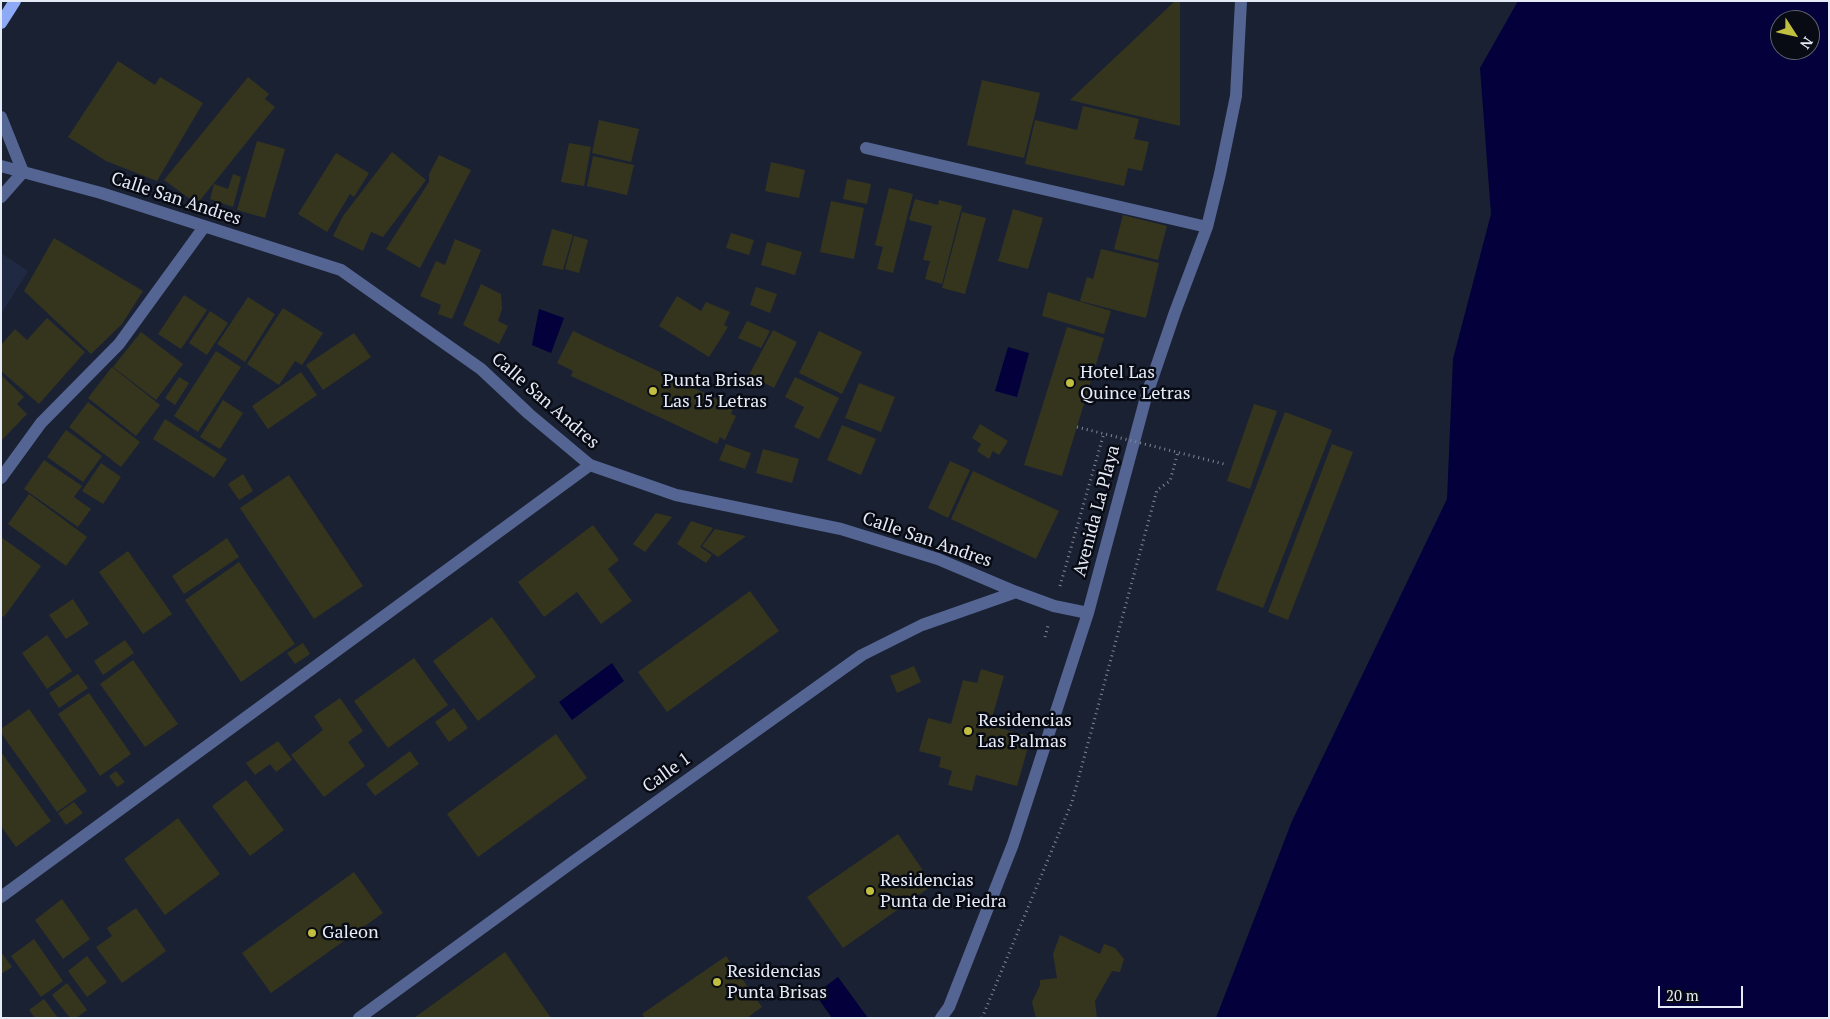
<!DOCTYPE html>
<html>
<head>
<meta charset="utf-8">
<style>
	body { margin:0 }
	#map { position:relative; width:1830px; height:1019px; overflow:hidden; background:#1a2133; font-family:"PT Serif",serif }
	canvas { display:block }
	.frame { position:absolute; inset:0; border:2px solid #e5eaf7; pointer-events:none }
	.north { position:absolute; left:1770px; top:10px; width:50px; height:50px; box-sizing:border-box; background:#080b13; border:1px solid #60646e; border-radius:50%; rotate:125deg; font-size:14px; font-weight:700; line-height:20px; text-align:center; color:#e5eaf7 }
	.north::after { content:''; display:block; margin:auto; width:18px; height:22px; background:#c1be40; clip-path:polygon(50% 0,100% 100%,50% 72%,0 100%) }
	.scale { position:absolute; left:1658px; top:986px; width:85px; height:22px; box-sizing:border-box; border:2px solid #e5eaf7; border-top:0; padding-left:6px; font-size:15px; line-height:18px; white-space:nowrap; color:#e5eaf7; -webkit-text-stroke:4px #080b13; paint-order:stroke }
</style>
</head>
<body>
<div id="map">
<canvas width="1830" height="1019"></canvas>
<div class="frame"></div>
<div class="north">N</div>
<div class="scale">20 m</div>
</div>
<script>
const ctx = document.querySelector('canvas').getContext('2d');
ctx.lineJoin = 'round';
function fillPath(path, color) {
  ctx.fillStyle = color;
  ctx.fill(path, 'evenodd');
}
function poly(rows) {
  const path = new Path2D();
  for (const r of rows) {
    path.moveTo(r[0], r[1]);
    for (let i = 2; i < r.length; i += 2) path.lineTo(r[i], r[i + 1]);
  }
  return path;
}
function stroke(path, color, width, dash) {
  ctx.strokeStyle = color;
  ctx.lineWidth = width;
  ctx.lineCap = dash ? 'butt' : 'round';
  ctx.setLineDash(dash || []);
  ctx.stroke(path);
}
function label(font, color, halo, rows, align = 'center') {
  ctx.font = font + ' "PT Serif",serif';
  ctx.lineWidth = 5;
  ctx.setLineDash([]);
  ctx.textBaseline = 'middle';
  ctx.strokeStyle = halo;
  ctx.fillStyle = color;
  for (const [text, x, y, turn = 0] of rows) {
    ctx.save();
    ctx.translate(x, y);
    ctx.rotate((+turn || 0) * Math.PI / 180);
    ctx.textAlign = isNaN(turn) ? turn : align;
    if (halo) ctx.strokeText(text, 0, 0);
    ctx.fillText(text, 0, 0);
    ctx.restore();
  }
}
const built = poly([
	[1,253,28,271,1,314]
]);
const water = poly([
	[1518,1,1829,1,1829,1018,1216,1018,1292,821,1447,499,1453,359,1491,214,1480,68],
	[1780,20,1810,20,1810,50,1780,50],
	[539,309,564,318,551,353,532,345],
	[1008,347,1029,353,1017,397,995,391],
	[612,663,624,681,572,720,559,702],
	[838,977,868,1018,832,1018,815,994]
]);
const building = poly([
	[1175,1,1180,1,1180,126,1070,100],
	[118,61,155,85,160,77,203,103,157,181,106,161,68,137],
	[248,77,269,94,265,99,275,107,197,204,164,180],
	[982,80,1040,93,1024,158,967,145],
	[1083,106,1139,119,1134,139,1149,142,1142,171,1128,168,1124,186,1025,164,1035,120,1077,130],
	[599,120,639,129,631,162,592,153],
	[257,141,285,149,265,218,237,210],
	[569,143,591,147,584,186,561,182],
	[392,152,426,180,383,237,371,232,363,251,333,236,343,216],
	[336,153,369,173,354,197,350,194,327,232,298,214],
	[439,155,471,170,420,268,386,249,429,182,429,174],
	[593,156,634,165,627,195,587,186],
	[771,162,805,170,799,198,765,191],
	[233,174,241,177,233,207,210,199,214,184,228,189],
	[847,179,871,184,867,204,843,199],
	[889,188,913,194,893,273,877,269,883,247,875,245],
	[915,199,938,205,939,200,962,206,942,284,925,279,930,261,923,260,932,226,909,220],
	[831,201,864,208,854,259,820,252],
	[1013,209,1043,218,1028,269,998,261],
	[962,212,986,218,965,294,942,288],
	[1123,215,1167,226,1158,260,1114,249],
	[552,229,573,235,563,270,542,265],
	[731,233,754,240,749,255,726,248],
	[574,236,588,240,579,273,565,269],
	[54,238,143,291,122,324,91,354,24,291],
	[455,239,481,250,452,319,438,314,441,305,420,296,436,261,445,265],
	[767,242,802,252,795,275,761,265],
	[1101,249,1159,263,1146,318,1080,301,1087,277,1093,279],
	[481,284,501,294,502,309,498,321,508,326,499,344,463,325],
	[756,287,777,294,770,313,750,305],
	[1048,292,1111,311,1104,334,1042,316],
	[184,295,207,310,181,349,158,334],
	[677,296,701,311,706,302,730,312,724,325,728,327,709,357,659,326],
	[248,297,275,314,245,362,217,344],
	[283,308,323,333,302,365,295,361,279,385,247,364],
	[210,311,228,323,207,355,189,343],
	[47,318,85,352,39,404,1,371,1,345,15,329,27,340],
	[747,321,770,331,761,348,738,338],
	[1067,327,1104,338,1062,476,1024,465],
	[773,330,797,342,774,388,749,375],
	[573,331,734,407,731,414,736,416,725,440,720,437,717,444,571,376,573,371,557,363],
	[819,331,862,352,842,394,799,373],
	[141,332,183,364,156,400,113,367],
	[354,333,371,357,323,390,306,365],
	[216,351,241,367,198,432,174,416],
	[112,367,160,405,136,436,88,398],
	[301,372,317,395,268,429,252,406],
	[1,375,24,397,17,404,27,414,1,441],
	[179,377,189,383,175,405,165,398],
	[795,377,839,398,819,439,794,427,804,407,785,397],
	[859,383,895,397,881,432,845,418],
	[223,400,243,413,220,449,200,437],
	[88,402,140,442,121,467,69,427],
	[1254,404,1277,411,1250,489,1227,481],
	[1285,412,1332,430,1263,608,1216,590],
	[165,419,227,459,214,478,153,439],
	[980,424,1008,441,999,455,993,451,989,459,977,451,981,444,972,438],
	[842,425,876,439,861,475,827,460],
	[66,430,102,456,83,482,47,457],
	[726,444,751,453,745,469,719,460],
	[1332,444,1353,452,1288,620,1268,612],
	[763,449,799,459,792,483,756,473],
	[44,460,82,486,74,497,91,509,78,527,24,489],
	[950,461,970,470,948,518,928,508],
	[101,463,121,477,103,504,82,491],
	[973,471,1059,511,1036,559,951,519],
	[243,474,253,491,239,500,228,484],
	[289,475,363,586,314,619,240,508],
	[29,494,87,537,66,566,8,524],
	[656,513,672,517,645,552,633,544],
	[691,521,713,528,700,547,712,555,706,563,677,544],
	[593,525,619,560,608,569,632,601,601,624,577,592,544,617,518,582],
	[715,529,746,536,718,557,702,546],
	[1,537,41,566,4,617,1,615],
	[227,538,239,557,184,594,172,576],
	[128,551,172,614,143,634,99,572],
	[239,562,295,644,241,682,185,600],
	[750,591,779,631,667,712,638,672],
	[73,599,89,624,66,639,49,615],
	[492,617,536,677,478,721,433,661],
	[47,635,72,671,47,689,22,653],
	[125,640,134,653,103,675,94,661],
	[303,643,310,654,295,664,287,653],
	[414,658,448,705,388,748,354,701],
	[133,660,178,724,145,747,100,684],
	[914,666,921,682,897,693,890,676],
	[981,669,1004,676,990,725,1031,737,1017,786,976,775,972,791,948,785,952,771,939,767,941,757,919,751,928,718,951,724,963,680,977,683],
	[78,674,88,688,59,708,49,693],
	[89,693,131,754,100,776,58,714],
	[340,698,363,731,348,742,365,766,324,797,291,755,323,730,314,716],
	[454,708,468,728,449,742,435,722],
	[29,709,87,791,57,812,1,733,1,729],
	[556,734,587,778,478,857,447,814],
	[278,741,292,760,276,772,270,764,255,775,246,763],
	[410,751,419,764,375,796,366,784],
	[1,752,51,821,16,847,1,826],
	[116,771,125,782,117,787,109,776],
	[246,780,284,830,250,856,212,806],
	[74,802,83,813,66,825,58,813],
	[178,818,220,874,165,915,124,859],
	[898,834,933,885,843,948,807,897],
	[354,872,383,913,271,993,242,953],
	[62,899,90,939,63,959,35,920],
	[136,908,166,951,122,983,96,947,112,936,107,928],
	[1060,935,1100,954,1104,944,1115,948,1124,959,1120,972,1112,971,1095,1001,1097,1018,1036,1018,1032,1002,1040,985,1040,980,1057,978,1053,954],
	[34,939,63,981,41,997,11,956],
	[1,952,12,967,1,974],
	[505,952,551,1018,414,1018],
	[87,956,107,982,87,997,68,971],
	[726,956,762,1007,747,1018,645,1018,642,1014],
	[67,983,87,1010,76,1018,70,1018,52,995],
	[44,999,58,1018,35,1018,29,1010]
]);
const path = poly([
	[1060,586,1104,433],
	[1045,637,1048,626],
	[982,1018,1072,802,1157,490,1170,481,1178,452]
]);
const service = poly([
	[1,197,23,172]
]);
const minor = poly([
	[1,117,23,172],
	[866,148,1207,227],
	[1,166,101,193,341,270,481,369,529,414,590,465,676,495,841,529,938,559,1016,592,1054,606,1088,613],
	[1,478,41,423,119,344,204,227],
	[1,897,590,465],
	[359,1018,574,861,862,655,922,625,1016,592],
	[941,1018,949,1007,1013,844,1088,613,1146,397,1175,312,1207,227,1220,174,1236,96,1241,1]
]);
const primary = poly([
	[1,23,15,1]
]);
const pathBridge = poly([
	[1077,427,1224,464]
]);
const markers = [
	[1070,383,5,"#c1be40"],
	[653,391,5,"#c1be40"],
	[968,731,5,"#c1be40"],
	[870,891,5,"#c1be40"],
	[312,933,5,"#c1be40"],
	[717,982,5,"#c1be40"]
];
const streetNames = [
	["Calle San Andres",176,199,18],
	["Calle San Andres",545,401,41],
	["Avenida La Playa",1097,511,-75],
	["Calle San Andres",927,540,19],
	["Calle 1",667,773,-36]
];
const poiNames = [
	["Hotel Las",1080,373],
	["Quince Letras",1080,394],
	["Punta Brisas",663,381],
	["Las 15 Letras",663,402],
	["Residencias",978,721],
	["Las Palmas",978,742],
	["Residencias",880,881],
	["Punta de Piedra",880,902],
	["Galeon",322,933],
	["Residencias",727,972],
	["Punta Brisas",727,993]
];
fillPath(built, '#202942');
fillPath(water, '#03003b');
fillPath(building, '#35351e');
stroke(path, '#818796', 3, [1, 4]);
stroke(service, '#546593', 12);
stroke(minor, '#546593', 12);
stroke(primary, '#8eaaf7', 12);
stroke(pathBridge, '#818796', 3, [1, 4]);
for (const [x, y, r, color] of markers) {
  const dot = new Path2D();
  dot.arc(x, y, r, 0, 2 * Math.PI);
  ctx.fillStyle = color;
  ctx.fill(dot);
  stroke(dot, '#080b13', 2);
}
label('18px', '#e5eaf7', '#080b13', streetNames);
label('18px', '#e5eaf7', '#080b13', poiNames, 'left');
</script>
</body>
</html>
